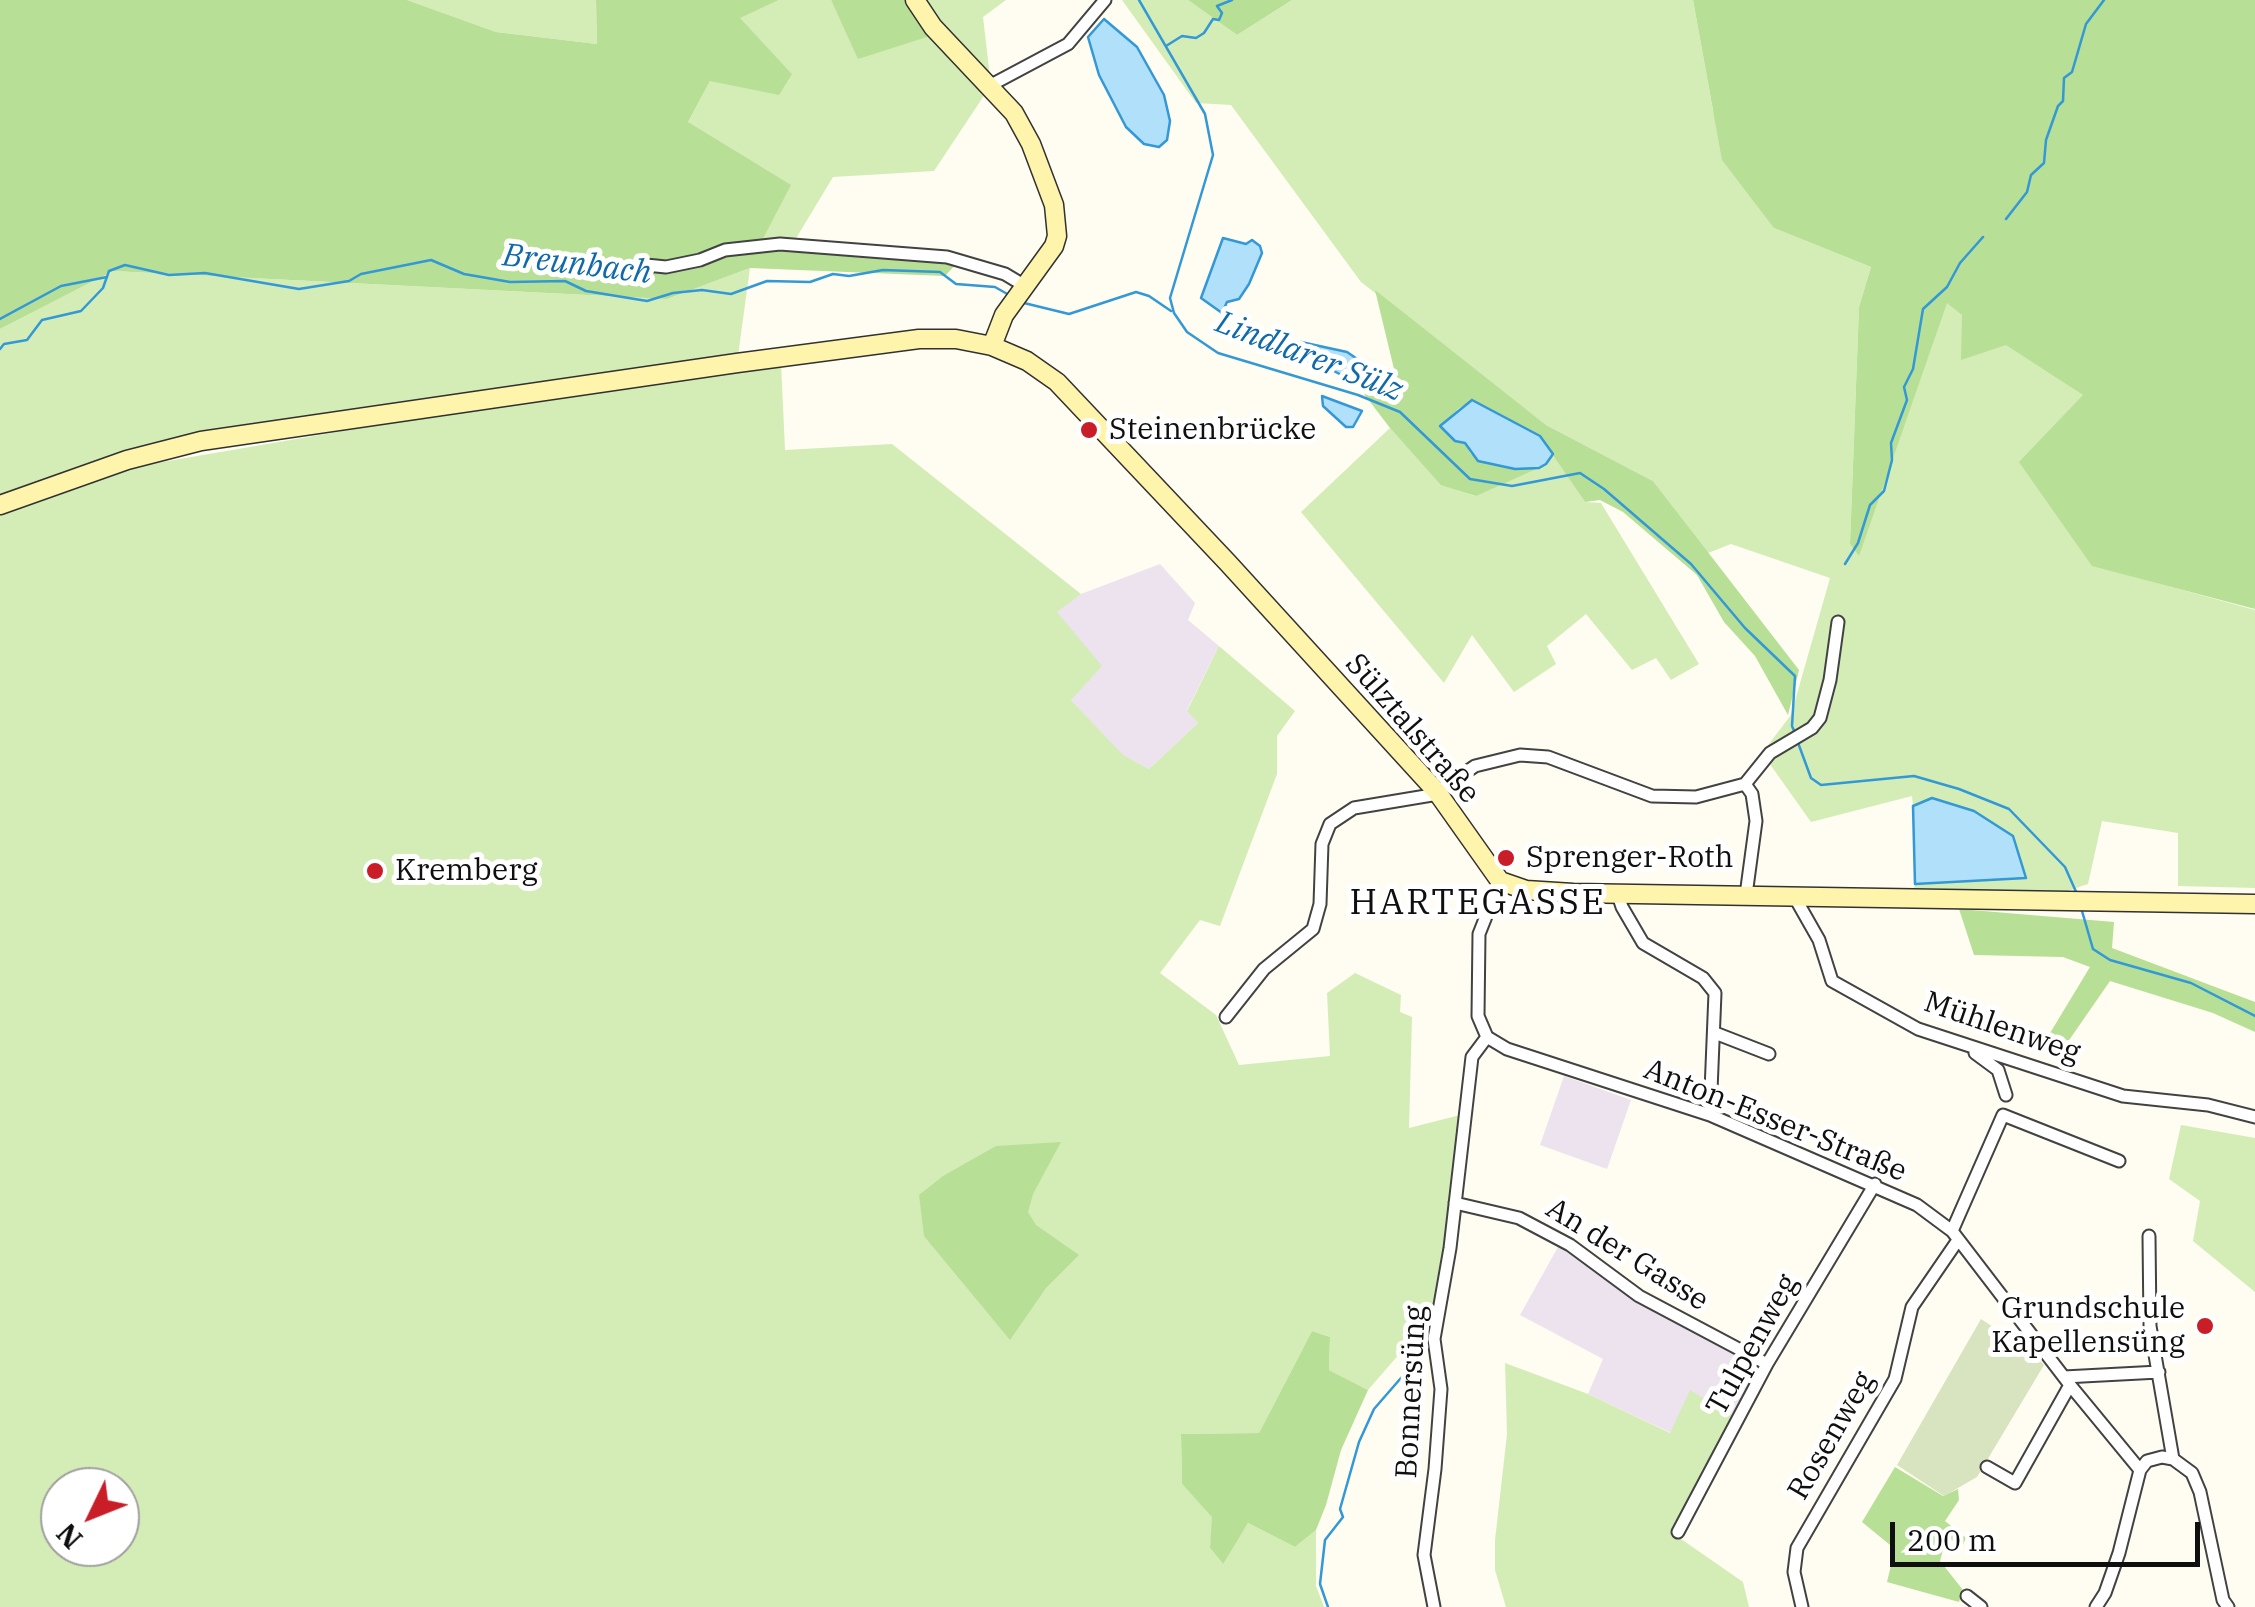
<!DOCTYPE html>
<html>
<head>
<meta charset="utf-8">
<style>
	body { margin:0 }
	#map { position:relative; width:2255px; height:1607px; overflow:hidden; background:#fffcf1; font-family:"IBM Plex Serif",serif }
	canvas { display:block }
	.north { position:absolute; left:40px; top:1467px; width:100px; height:100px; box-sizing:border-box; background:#fff; border:2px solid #9f9f9f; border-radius:50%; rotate:227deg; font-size:28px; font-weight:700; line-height:40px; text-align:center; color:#0f0f0f }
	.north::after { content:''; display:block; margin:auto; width:35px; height:45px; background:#c91d28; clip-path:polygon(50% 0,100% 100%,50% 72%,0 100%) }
	.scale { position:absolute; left:1890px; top:1522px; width:310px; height:45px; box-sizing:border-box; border:5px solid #0f0f0f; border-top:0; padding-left:12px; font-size:30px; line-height:35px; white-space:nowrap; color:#0f0f0f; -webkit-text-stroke:8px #fff; paint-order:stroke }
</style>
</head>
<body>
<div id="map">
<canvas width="2255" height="1607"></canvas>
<div class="north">N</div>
<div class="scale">200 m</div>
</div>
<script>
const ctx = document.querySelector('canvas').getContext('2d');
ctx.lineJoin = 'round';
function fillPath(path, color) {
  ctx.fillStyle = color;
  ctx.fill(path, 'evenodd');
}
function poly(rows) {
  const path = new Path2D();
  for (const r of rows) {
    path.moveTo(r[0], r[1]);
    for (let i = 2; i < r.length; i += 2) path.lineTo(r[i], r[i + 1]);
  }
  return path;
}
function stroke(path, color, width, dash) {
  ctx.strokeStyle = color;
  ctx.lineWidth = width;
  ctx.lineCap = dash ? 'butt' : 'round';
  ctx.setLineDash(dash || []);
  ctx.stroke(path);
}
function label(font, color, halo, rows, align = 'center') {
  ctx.font = font + ' "IBM Plex Serif",serif';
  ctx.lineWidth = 10;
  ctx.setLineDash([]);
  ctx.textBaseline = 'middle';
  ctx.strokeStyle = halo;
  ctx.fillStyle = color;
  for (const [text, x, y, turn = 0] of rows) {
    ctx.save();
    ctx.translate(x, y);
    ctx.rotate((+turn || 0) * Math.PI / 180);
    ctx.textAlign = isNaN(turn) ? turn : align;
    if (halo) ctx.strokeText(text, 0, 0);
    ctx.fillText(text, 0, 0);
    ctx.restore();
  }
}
const industrial = poly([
	[1160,564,1195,603,1188,620,1219,646,1187,710,1198,723,1149,769,1122,755,1071,700,1056,611,1081,594],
	[1564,1076,1631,1100,1607,1169,1540,1145],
	[1558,1247,1759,1370,1734,1417,1671,1433,1588,1394,1603,1359,1520,1315]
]);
const green = poly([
	[407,0,596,0,597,44,496,32],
	[779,0,831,0,859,59,921,0,1006,0,983,17,991,85,934,171,833,177,789,250,755,253,688,122,710,81,791,73,739,18],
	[1122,0,1188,0,1237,35,1292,0,1693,0,1713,111,1774,228,1871,267,1859,307,1850,544,1859,555,1946,302,2083,395,2092,565,2255,610,2255,888,2178,886,2178,833,2102,821,2088,884,2064,892,1914,888,1915,885,2025,877,1932,798,1913,806,1912,796,1811,822,1762,753,1791,715,1830,578,1731,544,1708,553,1653,481,1546,425,1361,282,1231,105,1196,103],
	[750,268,737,363,179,437,0,509,0,329,113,271,667,299],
	[781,363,785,450,892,444,1081,594,1057,612,1102,666,1071,700,1123,755,1149,769,1198,723,1187,711,1219,646,1295,711,1277,736,1277,774,1220,926,1200,920,1160,973,1216,1015,1239,1065,1330,1056,1327,993,1355,973,1401,995,1400,1012,1412,1017,1409,1128,1464,1114,1434,1339,1401,1352,1368,1390,1329,1370,1330,1337,1312,1331,1259,1433,1181,1434,1182,1484,1213,1517,1210,1548,1222,1563,1248,1523,1295,1547,1316,1530,1316,1586,1324,1607,0,1607,0,514,133,467,477,408],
	[60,1487,120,1487,120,1547,60,1547],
	[1390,428,1441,484,1475,496,1539,468,1553,454,1585,502,1601,503,1699,664,1671,680,1656,658,1632,670,1586,614,1547,646,1556,664,1514,692,1472,635,1444,683,1301,512],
	[2181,1125,2255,1138,2255,1292,2193,1241,2200,1201,2169,1179],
	[1505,1363,1588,1394,1670,1433,1690,1390,1734,1417,1671,1532,1743,1582,1749,1607,1506,1607,1495,1570,1495,1540,1507,1434]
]);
const forest = poly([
	[0,0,407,0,496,32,597,44,596,0,779,0,740,18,792,74,779,95,710,81,688,122,791,185,756,252,789,250,937,259,956,264,945,276,750,268,667,299,113,271,0,329],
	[831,0,921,0,930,36,858,59],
	[1188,0,1292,0,1237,35],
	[1693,0,2255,0,2255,609,2092,566,2019,462,2083,395,2006,345,1961,360,1962,315,1947,303,1859,556,1850,544,1859,307,1871,267,1774,228,1722,160],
	[1375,290,1546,425,1653,481,1799,670,1788,715,1755,656,1724,622,1697,575,1623,512,1600,500,1585,502,1540,436,1472,400,1458,409,1441,427,1465,443,1471,454,1515,469,1539,468,1476,496,1441,485,1390,428,1364,394,1401,398],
	[1959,909,2114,922,2112,948,2255,1002,2255,1032,2213,1013,2110,981,2065,1046,2044,1043,2090,967,2063,957,1974,955],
	[1061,1142,1033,1194,1028,1212,1036,1225,1079,1255,1046,1288,1010,1340,924,1236,919,1195,943,1176,996,1146],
	[1312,1331,1330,1337,1329,1370,1368,1390,1341,1450,1326,1505,1316,1530,1295,1547,1248,1523,1223,1564,1210,1548,1212,1517,1182,1484,1181,1434,1259,1433],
	[1895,1467,1943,1496,1958,1489,1959,1500,1945,1521,1966,1538,1963,1545,1946,1538,1940,1561,1963,1590,1959,1602,1887,1582,1895,1549,1862,1522]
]);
const cemetery = poly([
	[1981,1319,2034,1354,2044,1365,1977,1477,1944,1496,1897,1465]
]);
const water = poly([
	[1104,19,1137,47,1164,95,1170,121,1167,140,1159,147,1144,144,1126,127,1099,75,1088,37,1104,19],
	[1223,238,1246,244,1252,240,1260,246,1262,253,1249,284,1239,299,1227,302,1222,313,1201,298,1223,238],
	[1301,342,1347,352,1369,367,1357,383,1328,368,1295,357,1294,349,1301,342],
	[1322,396,1362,411,1353,427,1346,427,1323,406,1322,396],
	[1472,400,1540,436,1553,454,1546,464,1539,468,1515,469,1478,461,1465,443,1455,441,1440,426,1472,400],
	[1932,798,1974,811,2013,836,2026,878,1915,884,1913,806,1932,798]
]);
const stream = poly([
	[1139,0,1205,114,1213,155,1170,298,1174,313,1187,332,1218,353,1358,395,1400,412,1470,479,1512,486,1580,473,1604,489,1691,564,1745,628,1795,676,1792,726,1795,733],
	[1166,46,1182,36,1196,38,1204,33,1213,19,1219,20,1222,13,1217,6,1232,0],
	[2006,219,2027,192,2031,175,2044,163,2046,140,2058,106,2063,101,2064,78,2072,72,2086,24,2104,0],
	[1024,303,1069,314,1136,292,1149,296,1171,311],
	[0,319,61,286,107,277],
	[0,349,4,344,27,340,42,320,81,311,103,288,109,271,125,265,169,275,205,273,299,289,349,281,361,274,431,260,464,274,510,282,565,281,586,291,647,301,673,293,702,290,731,294,767,281,810,282,833,274,849,276,883,270,940,272,956,284,995,287,1009,295],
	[1845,564,1858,543,1870,505,1884,491,1892,460,1891,443,1907,400,1904,387,1913,369,1923,309,1947,287,1960,263,1983,237],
	[1797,740,1811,778,1821,785,1914,776,1959,789,2009,809,2065,867,2077,894],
	[2082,911,2093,949,2110,960,2191,983,2255,1016],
	[1328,1607,1320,1584,1325,1540,1343,1517,1340,1509,1359,1442,1374,1409,1414,1363]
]);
const street = poly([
	[991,85,1068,44,1105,0],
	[646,265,666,267,700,260,725,250,780,244,947,257,1005,274,1025,286],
	[1745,784,1770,753,1812,728,1820,718,1830,680,1838,622],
	[1745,784,1752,794,1756,821,1746,895],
	[1437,792,1475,766,1520,755,1548,757,1652,796,1696,797,1745,784],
	[1500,881,1479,934,1478,1016,1487,1037,1507,1049,1710,1115,1917,1205,1952,1231,2070,1385,2140,1470],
	[1617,892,1622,907,1643,943,1703,978,1715,993,1710,1115],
	[1794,896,1819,940,1832,981,1918,1029,2123,1096,2208,1105,2255,1117],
	[1226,1017,1264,969,1313,929,1320,904,1322,844,1330,824,1354,808,1438,794],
	[1715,1033,1769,1054],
	[1975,1053,1998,1070,2006,1095],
	[1455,1203,1519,1218,1570,1245,1639,1296,1767,1364],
	[1952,1231,2003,1115,2119,1161],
	[2149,1236,2150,1326,2173,1459],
	[2064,1377,2159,1372],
	[1987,1467,2015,1483,2070,1385],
	[2140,1470,2147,1461,2162,1457,2173,1459,2192,1473,2200,1492,2223,1600,2228,1607],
	[1678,1532,1767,1364,1875,1184],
	[1967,1596,1981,1607],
	[1434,1607,1424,1555,1435,1469,1441,1389,1434,1339,1450,1248,1472,1057,1487,1037],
	[1802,1607,1794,1572,1797,1548,1895,1379,1912,1307,1958,1240],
	[2096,1607,2105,1593,2119,1553,2140,1470]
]);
const secondary = poly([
	[915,0,933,27,1014,113,1031,144,1054,205,1057,236,1054,246,1004,315,992,346],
	[0,505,127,460,201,441,737,363,919,339,956,339,992,346,1027,361,1057,382,1228,563,1437,792,1500,881,1526,890,1573,893,2255,904]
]);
const markers = [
	[1089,430,10,"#c91d28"],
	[1506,858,10,"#c91d28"],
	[375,871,10,"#c91d28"],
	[2205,1326,10,"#c91d28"]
];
const poiNames = [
	["Steinenbrücke",1109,430],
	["Sprenger-Roth",1526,858],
	["Kremberg",395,871],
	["Grundschule",2185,1309,"right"],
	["Kapellensüng",2185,1343,"right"]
];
const streetNames = [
	["Sülztalstraße",1412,729,49],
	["Mühlenweg",2002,1028,19],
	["Anton-Esser-Straße",1775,1121,22],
	["An der Gasse",1627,1255,32],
	["Tulpenweg",1753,1345,-61],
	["Bonnersüng",1412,1392,-87],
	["Rosenweg",1832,1436,-60]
];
const waterNames = [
	["Breunbach",577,265,7],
	["Lindlarer Sülz",1309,357,21]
];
const quarterNames = [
	["HARTEGASSE",1478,904]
];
fillPath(industrial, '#ece3ee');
fillPath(green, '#d4edb7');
fillPath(forest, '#b7df95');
fillPath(cemetery, '#d8e3bf');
fillPath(water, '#b1e0fa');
stroke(water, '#3398d6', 2.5);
stroke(stream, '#3398d6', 2.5);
stroke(street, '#424242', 15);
stroke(secondary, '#313131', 21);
stroke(street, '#fff', 11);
stroke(secondary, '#fff4ac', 18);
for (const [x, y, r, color] of markers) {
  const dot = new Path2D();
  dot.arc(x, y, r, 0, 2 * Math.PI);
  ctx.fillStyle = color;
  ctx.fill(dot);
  stroke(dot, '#fff', 4);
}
label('30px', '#0f0f0f', '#fff', poiNames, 'left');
label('30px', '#0f0f0f', '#fff', streetNames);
label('italic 32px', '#0f69aa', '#fff', waterNames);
ctx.letterSpacing = '2.5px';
label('35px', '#0f0f0f', '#fff', quarterNames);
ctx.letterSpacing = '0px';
</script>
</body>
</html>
